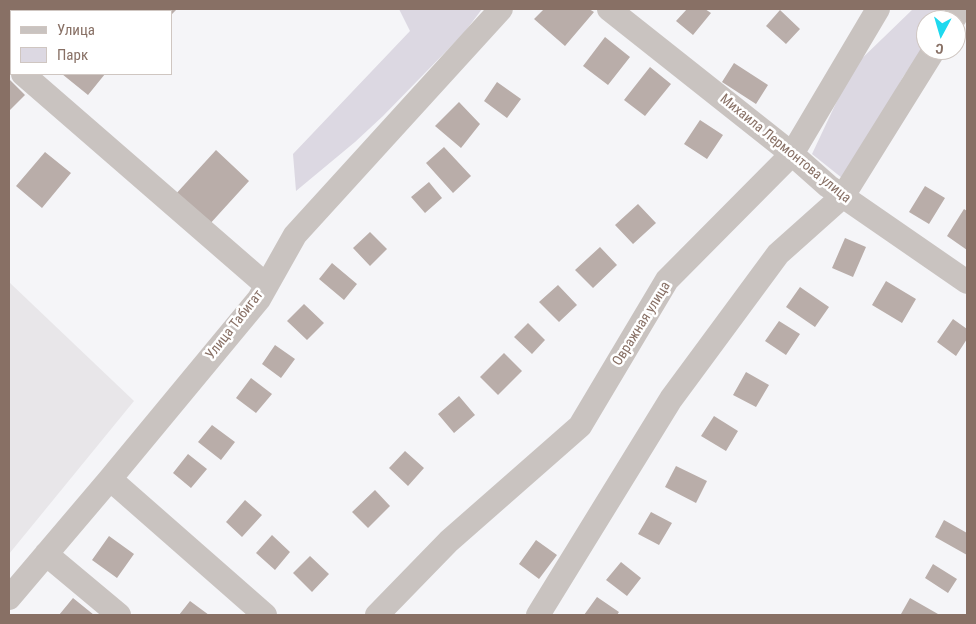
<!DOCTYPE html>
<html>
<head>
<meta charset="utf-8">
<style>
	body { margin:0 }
	#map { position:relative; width:976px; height:624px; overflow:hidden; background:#f5f5f8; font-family:"Roboto Condensed",sans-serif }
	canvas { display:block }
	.frame { position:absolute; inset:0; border:10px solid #887065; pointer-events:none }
	.legend { position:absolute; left:10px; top:10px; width:162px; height:65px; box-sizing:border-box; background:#fff; border:1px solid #cfc6c1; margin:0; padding:6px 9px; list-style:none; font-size:15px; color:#887065 }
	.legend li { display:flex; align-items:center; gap:10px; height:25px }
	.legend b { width:25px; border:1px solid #cfc6c1 }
	.north { position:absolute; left:916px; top:10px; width:50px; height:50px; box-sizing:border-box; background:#fff; border:1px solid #cfc6c1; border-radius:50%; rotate:186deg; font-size:14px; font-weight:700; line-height:20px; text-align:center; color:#887065 }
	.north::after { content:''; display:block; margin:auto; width:18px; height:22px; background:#1ed9ef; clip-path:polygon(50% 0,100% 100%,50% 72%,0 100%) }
</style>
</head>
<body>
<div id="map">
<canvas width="976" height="624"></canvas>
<div class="frame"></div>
<ul class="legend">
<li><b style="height:6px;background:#c9c3c0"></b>Улица</li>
<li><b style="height:14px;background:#dcd8e2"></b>Парк</li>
</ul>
<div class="north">С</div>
</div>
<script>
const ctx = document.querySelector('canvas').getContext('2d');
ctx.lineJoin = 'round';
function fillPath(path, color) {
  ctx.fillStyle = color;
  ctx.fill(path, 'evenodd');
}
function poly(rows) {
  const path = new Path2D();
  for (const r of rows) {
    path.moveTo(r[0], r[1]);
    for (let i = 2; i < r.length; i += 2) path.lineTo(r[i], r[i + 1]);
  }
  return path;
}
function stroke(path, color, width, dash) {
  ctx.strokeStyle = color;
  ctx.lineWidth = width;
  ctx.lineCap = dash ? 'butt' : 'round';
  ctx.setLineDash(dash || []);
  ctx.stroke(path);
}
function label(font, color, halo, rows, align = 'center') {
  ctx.font = font + ' "Roboto Condensed",sans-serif';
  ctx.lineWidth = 5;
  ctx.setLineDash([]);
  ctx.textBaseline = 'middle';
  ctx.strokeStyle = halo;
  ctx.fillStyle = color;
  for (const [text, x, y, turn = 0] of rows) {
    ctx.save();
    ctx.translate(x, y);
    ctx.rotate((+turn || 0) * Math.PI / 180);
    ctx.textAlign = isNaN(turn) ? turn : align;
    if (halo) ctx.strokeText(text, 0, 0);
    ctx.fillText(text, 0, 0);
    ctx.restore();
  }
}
const built = poly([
	[9,282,134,401,9,554]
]);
const green = poly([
	[399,9,482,9,464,33,383,116,355,142,296,191,293,154,410,31],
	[913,9,952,9,944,20,926,20,926,45,903,77,883,114,842,178,812,154,853,67]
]);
const building = poly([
	[9,9,58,9,56,11,11,11,11,29,9,26],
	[117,9,177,9,171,15,171,11,120,11],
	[544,9,589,9,594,12,565,46,534,19],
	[687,9,705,9,711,13,693,35,676,21],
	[780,10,800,29,786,44,766,26],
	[605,37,630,57,608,85,583,66],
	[734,63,768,85,756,104,722,82],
	[650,67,671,84,645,116,624,100],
	[62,74,105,74,88,95],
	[9,79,25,95,9,111],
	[497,82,521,99,507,118,484,101],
	[459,102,480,124,461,148,435,126],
	[700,120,723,135,707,159,684,144],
	[444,147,471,176,453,193,426,163],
	[216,150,249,181,208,226,174,196],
	[45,152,71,173,42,208,16,186],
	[429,182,442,198,425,213,411,197],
	[925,186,945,198,929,224,909,212],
	[638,204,656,223,633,244,615,225],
	[964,209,967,211,967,250,947,236],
	[370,232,387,249,370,266,353,248],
	[845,238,866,247,853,277,832,268],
	[600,247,617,265,593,288,575,270],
	[332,263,357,284,344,300,319,279],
	[886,281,916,299,902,323,872,305],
	[558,285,577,305,559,322,539,302],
	[800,287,829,307,815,327,786,307],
	[304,304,324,323,307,340,287,321],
	[953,319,967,329,967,339,956,356,937,342],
	[779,321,800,334,786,355,765,341],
	[528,323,545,340,532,354,514,337],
	[275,345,295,359,281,378,262,364],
	[504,353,522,371,498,395,480,377],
	[746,372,769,385,756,407,733,395],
	[251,378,272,394,256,413,236,398],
	[459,396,475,415,454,433,438,414],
	[714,416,738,431,726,451,701,436],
	[212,425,235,442,221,460,198,442],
	[405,451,424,468,408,486,389,468],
	[188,454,207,469,191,488,173,473],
	[676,466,707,481,696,503,665,487],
	[375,490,390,506,368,528,352,512],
	[245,500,262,515,242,537,226,522],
	[651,512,672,523,659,545,638,534],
	[944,520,967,533,967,555,935,537],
	[272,535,290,552,275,570,256,553],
	[109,536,134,554,117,578,92,560],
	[536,540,557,555,539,579,519,564],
	[310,556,329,574,312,592,293,573],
	[621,562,641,578,627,596,606,580],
	[933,564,957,579,948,593,925,578],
	[597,597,619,612,617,615,584,615],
	[73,598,94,615,59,615],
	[910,598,938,614,937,615,904,615,901,614],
	[190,601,209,615,179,615]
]);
const minor = poly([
	[609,9,792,154,828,186,967,282],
	[953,20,960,9],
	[23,74,266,285],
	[110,479,265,615],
	[46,554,119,615],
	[9,598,110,479,259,299,295,235,501,9],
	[377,615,449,541,580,426,667,280,792,154,878,9],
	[538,615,671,399,778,254,843,196,934,50]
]);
const streetNames = [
	["Михаила Лермонтова улица",785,149,39],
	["Овражная улица",642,324,-58],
	["Улица Табигат",235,325,-52]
];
fillPath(built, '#e8e6e9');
fillPath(green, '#dcd8e2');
fillPath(building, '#b9ada9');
stroke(minor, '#c9c3c0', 24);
label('14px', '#887065', '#fff', streetNames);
</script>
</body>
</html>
